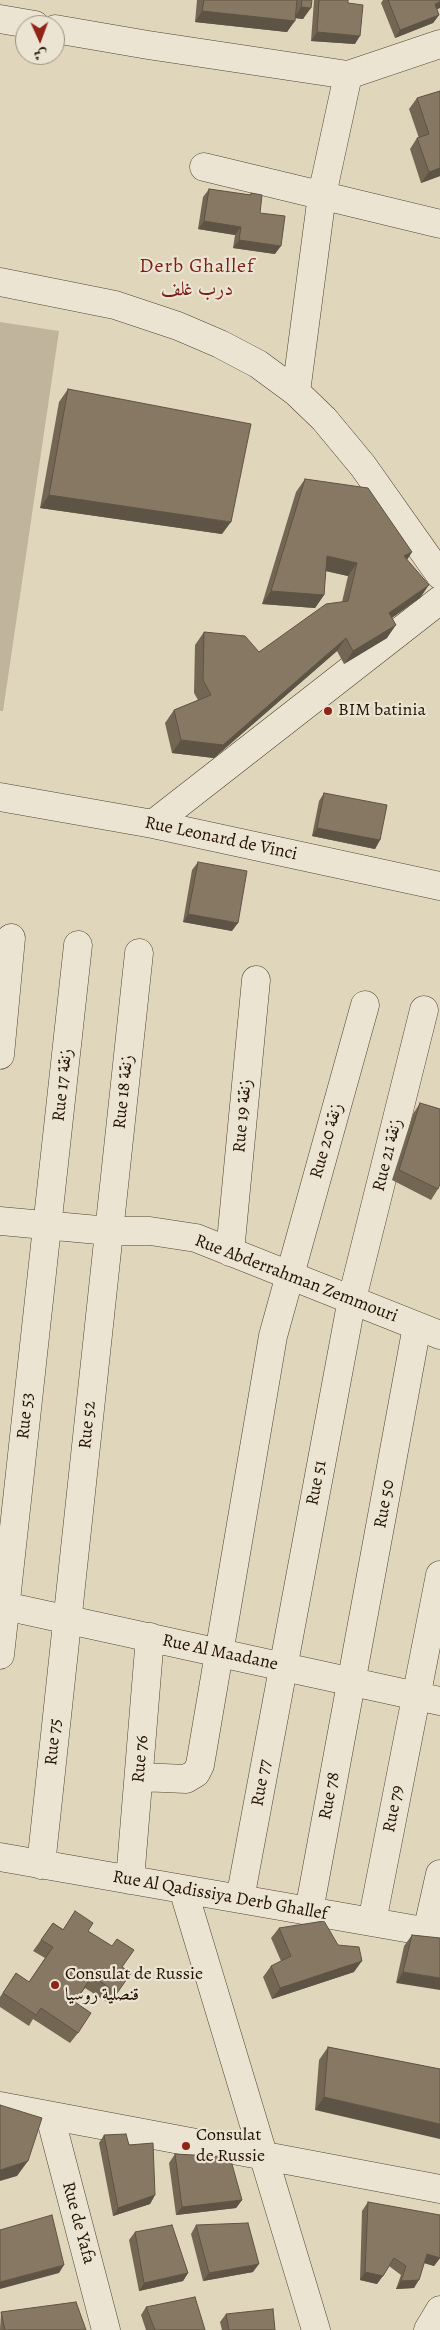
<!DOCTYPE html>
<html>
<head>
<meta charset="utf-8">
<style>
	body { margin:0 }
	#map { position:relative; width:440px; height:2330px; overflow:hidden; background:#e0d6bc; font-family:Alegreya,Amiri,serif }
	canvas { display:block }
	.north { position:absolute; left:15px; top:15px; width:50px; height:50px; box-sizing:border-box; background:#ebe4d3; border:1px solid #9b907f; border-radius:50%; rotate:178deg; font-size:14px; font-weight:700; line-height:20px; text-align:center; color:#241200 }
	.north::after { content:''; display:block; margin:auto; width:18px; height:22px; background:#8f2418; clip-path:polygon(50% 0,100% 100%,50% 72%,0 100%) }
</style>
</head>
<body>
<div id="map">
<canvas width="440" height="2330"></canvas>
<div class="north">ش</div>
</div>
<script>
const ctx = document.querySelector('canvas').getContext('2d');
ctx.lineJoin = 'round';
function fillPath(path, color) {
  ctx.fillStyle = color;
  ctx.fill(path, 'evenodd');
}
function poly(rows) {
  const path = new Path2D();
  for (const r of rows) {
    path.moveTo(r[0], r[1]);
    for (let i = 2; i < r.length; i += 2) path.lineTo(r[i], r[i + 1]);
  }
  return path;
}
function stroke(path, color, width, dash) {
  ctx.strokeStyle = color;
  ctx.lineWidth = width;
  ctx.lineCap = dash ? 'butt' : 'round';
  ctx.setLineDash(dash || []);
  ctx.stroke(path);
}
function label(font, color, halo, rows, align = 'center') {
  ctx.font = font + ' Alegreya,Amiri,serif';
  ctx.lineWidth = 4.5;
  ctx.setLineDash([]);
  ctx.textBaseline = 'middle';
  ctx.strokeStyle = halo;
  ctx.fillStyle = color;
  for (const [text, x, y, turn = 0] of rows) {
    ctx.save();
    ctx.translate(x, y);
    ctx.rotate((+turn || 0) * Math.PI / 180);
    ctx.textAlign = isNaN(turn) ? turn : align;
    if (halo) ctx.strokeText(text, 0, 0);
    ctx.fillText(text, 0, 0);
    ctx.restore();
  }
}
const green = poly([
	[0,322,59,331,3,711,0,711]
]);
const minor = poly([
	[0,19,35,25],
	[55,29,148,45,348,75,440,44],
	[204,167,440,224],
	[0,282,115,305,178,326,220,344,258,364,296,392,324,419,363,466,440,575],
	[296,392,322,195,348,75],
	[0,797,153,824,440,886],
	[153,824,440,600],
	[0,1055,11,938],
	[0,1221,109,1231,150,1231,196,1238,440,1335],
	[230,1252,256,980],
	[0,1605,440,1701],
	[0,1655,78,945],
	[140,1777,186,1779,196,1773,200,1765,273,1336,365,1005],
	[0,1857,440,1934],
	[41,1865,139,953],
	[130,1880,150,1637],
	[183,1889,316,2330],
	[240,1899,352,1299,424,1010],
	[309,1911,417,1326],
	[372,1922,440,1575],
	[427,1932,440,1874],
	[0,2106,440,2189],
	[50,2116,106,2330],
	[428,2330,440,2310]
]);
const wall = poly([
	[197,0,312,0,303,19,295,18,287,32,195,22],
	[314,0,348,0,348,3,355,44,311,41],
	[383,0,440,0,440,8,437,9,439,15,433,23,395,38,381,3],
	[440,91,440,176,421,183,410,149,417,138,419,138,409,109,417,98],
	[209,189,250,195,251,193,260,213,275,254,233,248,235,235,198,229,203,197],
	[68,389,222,534,40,508,59,402],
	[305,479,412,552,407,560,420,598,392,618,387,638,344,664,337,651,214,758,172,753,165,723,174,710,198,700,194,693,195,645,204,632,259,652,342,602,348,576,325,571,324,595,315,608,262,604,296,492],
	[324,793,380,840,375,849,312,836,319,801],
	[198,862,232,931,183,922,192,870],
	[420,1103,438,1189,431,1200,392,1180,413,1114],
	[53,1923,63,1929,88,1931,122,1967,131,1973,110,2004,85,1988,75,2002,78,2033,70,2043,33,2019,29,2026,0,2007,0,1997,16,1973,29,1982,45,1958,33,1951],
	[279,1928,338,1945,354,1972,272,1999,263,1977,271,1966,281,1961,271,1938],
	[412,1935,440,1938,396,1983,404,1946],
	[328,2047,440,2069,315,2110,319,2060],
	[104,2135,129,2145,155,2195,150,2204,113,2216,99,2143],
	[175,2154,242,2200,236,2208,176,2215,169,2163],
	[368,2202,440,2258,434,2266,424,2263,414,2288,396,2289,401,2275,389,2266,377,2284,360,2280,362,2211],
	[196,2225,253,2272,203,2281,191,2234],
	[135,2232,188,2273,183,2281,139,2291,129,2240],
	[146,2307,205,2330,146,2330,141,2315],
	[1,2312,86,2330,0,2330],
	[226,2314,275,2330,222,2330,220,2322]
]);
const shadedWall = poly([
	[440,2,440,8,429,12,435,4],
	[301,7,311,8,303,19,294,18],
	[202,11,295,21,287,32,195,22],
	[439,15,433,23,395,38,400,30],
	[317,32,360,36,355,44,311,41],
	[440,168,440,176,421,183,429,172],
	[204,221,241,227,235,235,198,229],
	[239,240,281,246,275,254,233,248],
	[49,495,231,522,222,534,40,508],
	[412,552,403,565,404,556],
	[327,556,357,563,348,576,318,569],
	[429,585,420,598,380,626,389,613],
	[271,591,324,595,315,608,262,604],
	[396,625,387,638,344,664,353,651],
	[346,638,337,651,214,758,172,753,181,740],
	[317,828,380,840,375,849,312,836],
	[188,914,238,923,232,931,183,922],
	[362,1961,354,1972,272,1999,280,1988],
	[403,1972,440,1978,440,1990,396,1983],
	[324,2097,440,2124,440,2139,315,2110],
	[28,2161,17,2176,0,2181,0,2170],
	[155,2195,150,2204,113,2216,118,2208],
	[242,2200,236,2208,176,2215,182,2207],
	[427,2254,440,2258,434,2266,421,2262],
	[259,2264,253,2272,203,2281,209,2273],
	[64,2265,59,2273,0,2289,0,2282],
	[365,2272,383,2276,377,2284,360,2280],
	[188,2273,183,2281,139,2291,144,2283],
	[419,2280,414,2288,396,2289,401,2281]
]);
const building = poly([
	[204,0,297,0,295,21,202,11,204,0],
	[302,0,312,0,311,8,301,7,302,0],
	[319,0,348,0,348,3,363,5,360,36,317,32,319,0],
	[388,0,440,0,440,2,435,4,439,15,400,30,388,0],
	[440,91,440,168,429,172,417,138,429,134,417,98,440,91],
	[209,189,251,195,251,193,262,195,260,213,285,216,281,246,239,240,241,227,204,221,209,189],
	[68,389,251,424,231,522,49,495,68,389],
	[305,479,368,488,412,552,404,556,429,585,389,613,396,625,353,651,346,638,223,745,181,740,174,710,211,695,203,680,204,632,245,636,259,652,326,604,348,601,357,563,327,556,324,595,271,591,305,479],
	[324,793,387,805,380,840,317,828,324,793],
	[198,862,247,871,238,923,188,914,198,862],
	[420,1103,440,1109,440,1184,438,1189,399,1170,420,1103],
	[75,1911,93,1923,88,1931,112,1946,117,1939,134,1950,122,1967,131,1973,117,1993,92,1976,75,2002,91,2013,78,2033,41,2008,36,2015,3,1993,16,1973,29,1982,53,1947,41,1940,53,1923,63,1930,75,1911],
	[324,1921,338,1945,359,1947,362,1961,280,1988,271,1966,291,1956,279,1928,324,1921],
	[412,1935,440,1938,440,1978,403,1972,412,1935],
	[328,2047,440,2069,440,2124,324,2097,328,2047],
	[0,2105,42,2118,28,2161,0,2170,0,2105],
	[126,2134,129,2145,153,2143,155,2195,118,2208,104,2135,126,2134],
	[175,2154,230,2157,242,2200,182,2207,175,2154],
	[368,2202,440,2215,440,2258,427,2254,419,2280,401,2281,406,2266,394,2258,383,2276,365,2272,368,2202],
	[52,2215,64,2265,0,2282,0,2230,52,2215],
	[248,2223,259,2264,209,2273,196,2225,248,2223],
	[172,2225,188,2273,144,2283,135,2232,172,2225],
	[195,2297,205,2330,155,2330,146,2307,195,2297],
	[76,2302,86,2330,5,2330,1,2312,76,2302],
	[273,2309,275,2330,229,2330,226,2314,273,2309]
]);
const markers = [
	[328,711,5,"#8f2418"],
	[55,1985,5,"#8f2418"],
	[186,2146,5,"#8f2418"]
];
const poiNames = [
	["BIM batinia",338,711],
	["Consulat de Russie",65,1975],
	["قنصلية روسيا",65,1996],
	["Consulat",196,2136],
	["de Russie",196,2157]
];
const streetNames = [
	["Rue Leonard de Vinci",221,839,12],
	["Rue 17 زنقة",63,1085,-84],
	["Rue 18 زنقة",124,1092,-84],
	["Rue 19 زنقة",243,1116,-85],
	["Rue 20 زنقة",327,1141,-74],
	["Rue 21 زنقة",388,1155,-76],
	["Rue Abderrahman Zemmouri",296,1279,21],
	["Rue 53",26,1416,-84],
	["Rue 52",88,1425,-84],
	["Rue 51",317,1483,-79],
	["Rue 50",385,1504,-80],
	["Rue Al Maadane",220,1653,12],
	["Rue 75",54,1742,-84],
	["Rue 76",141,1759,-85],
	["Rue 77",262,1783,-80],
	["Rue 78",330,1796,-79],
	["Rue 79",394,1809,-79],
	["Rue Al Qadissiya Derb Ghallef",220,1896,10],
	["Rue de Yafa",78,2223,75]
];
const quarterNames = [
	["Derb Ghallef",197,267],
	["درب غلف",197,290]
];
fillPath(green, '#c0b59c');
stroke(minor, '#53432f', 29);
stroke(minor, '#ebe4d3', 28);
fillPath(wall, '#736754');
fillPath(shadedWall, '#5e5445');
fillPath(building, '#867862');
stroke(building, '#5e5445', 1);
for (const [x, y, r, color] of markers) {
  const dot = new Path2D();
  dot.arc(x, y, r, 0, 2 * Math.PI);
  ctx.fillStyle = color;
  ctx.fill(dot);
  stroke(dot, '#ebe4d3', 2);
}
label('18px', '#241200', '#ebe4d3', poiNames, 'left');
label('18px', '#241200', '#ebe4d3', streetNames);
ctx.letterSpacing = '1px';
label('20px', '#7a1f14', '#ebe4d3', quarterNames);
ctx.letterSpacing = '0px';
</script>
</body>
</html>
